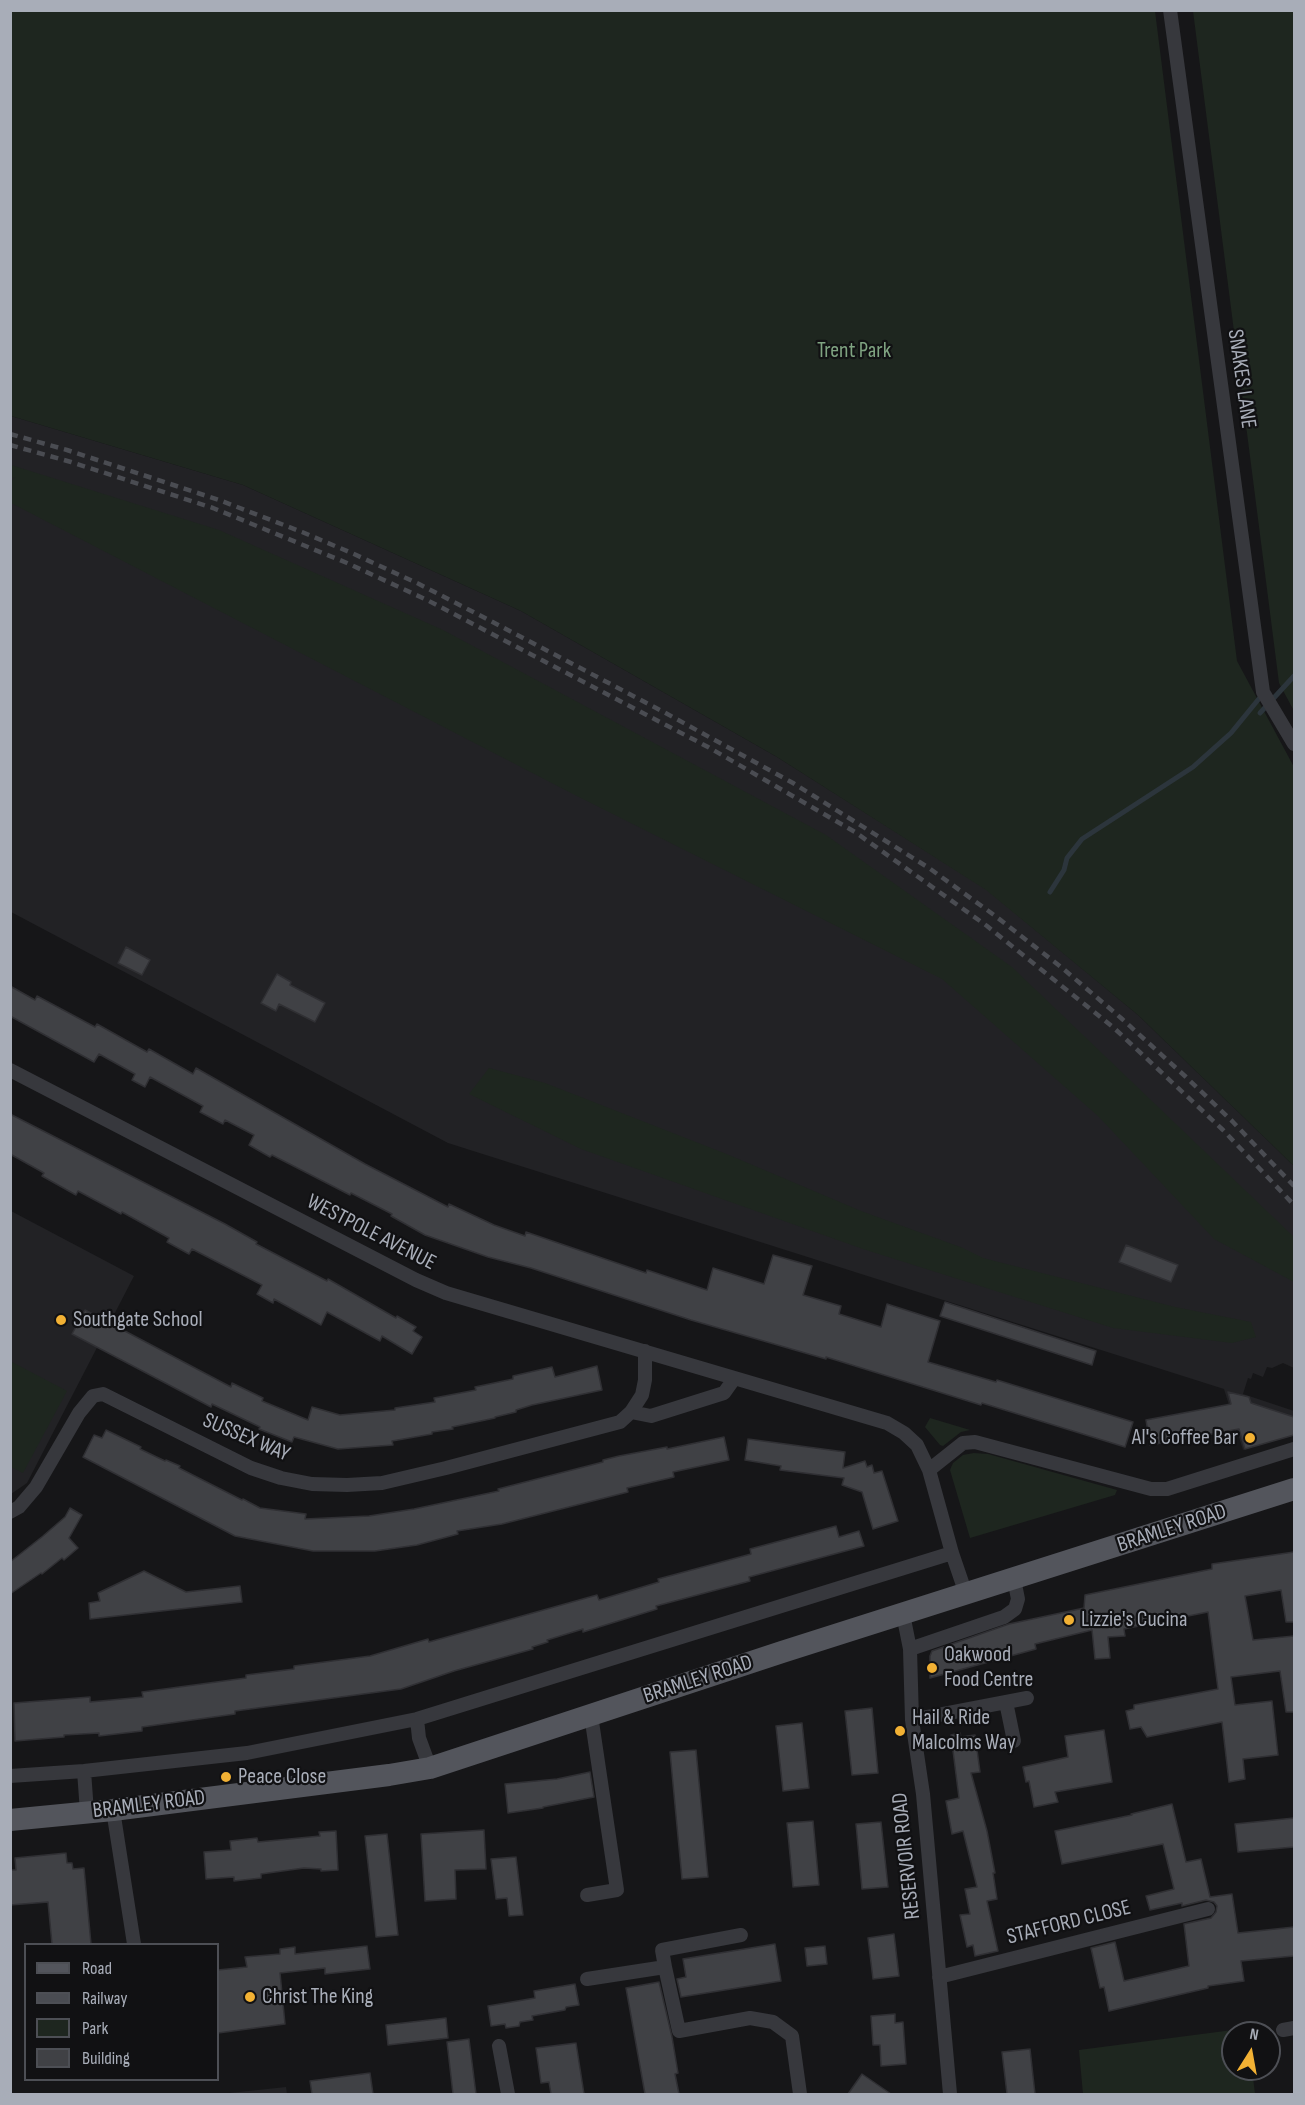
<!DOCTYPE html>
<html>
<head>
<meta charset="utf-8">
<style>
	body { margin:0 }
	#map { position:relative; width:1305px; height:2105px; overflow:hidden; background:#161618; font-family:"Sofia Sans Condensed",sans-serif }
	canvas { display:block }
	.frame { position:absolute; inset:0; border:12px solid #a8adb8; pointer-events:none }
	.legend { position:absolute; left:24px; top:1943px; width:195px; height:138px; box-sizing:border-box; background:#111113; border:2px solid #4d4f55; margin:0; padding:8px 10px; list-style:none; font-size:18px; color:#a8adb8 }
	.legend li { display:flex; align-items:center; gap:12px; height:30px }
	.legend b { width:30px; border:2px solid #4d4f55 }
	.north { position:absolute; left:1221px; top:2021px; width:60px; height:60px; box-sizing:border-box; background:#111113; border:2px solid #4d4f55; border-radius:50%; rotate:11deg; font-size:16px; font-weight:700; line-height:24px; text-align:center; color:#a8adb8 }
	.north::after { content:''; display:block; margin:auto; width:21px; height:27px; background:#f2b134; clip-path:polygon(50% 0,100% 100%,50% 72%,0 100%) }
</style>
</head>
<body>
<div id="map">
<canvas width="1305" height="2105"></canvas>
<div class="frame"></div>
<ul class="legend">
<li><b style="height:8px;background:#53555c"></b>Road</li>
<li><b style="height:8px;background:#4a4c52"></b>Railway</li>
<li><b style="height:16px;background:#1e261f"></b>Park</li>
<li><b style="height:16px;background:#404145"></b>Building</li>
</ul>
<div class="north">N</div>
</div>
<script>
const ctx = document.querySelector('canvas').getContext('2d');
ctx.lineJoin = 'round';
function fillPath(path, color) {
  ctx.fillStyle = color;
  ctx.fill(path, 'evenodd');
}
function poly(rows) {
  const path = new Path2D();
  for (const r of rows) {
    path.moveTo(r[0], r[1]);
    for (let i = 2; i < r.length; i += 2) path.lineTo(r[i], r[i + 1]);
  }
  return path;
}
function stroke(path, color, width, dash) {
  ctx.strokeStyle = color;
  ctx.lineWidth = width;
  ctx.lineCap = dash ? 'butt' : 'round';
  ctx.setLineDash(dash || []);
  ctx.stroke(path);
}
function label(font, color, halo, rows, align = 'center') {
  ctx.font = font + ' "Sofia Sans Condensed",sans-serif';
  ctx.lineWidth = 4.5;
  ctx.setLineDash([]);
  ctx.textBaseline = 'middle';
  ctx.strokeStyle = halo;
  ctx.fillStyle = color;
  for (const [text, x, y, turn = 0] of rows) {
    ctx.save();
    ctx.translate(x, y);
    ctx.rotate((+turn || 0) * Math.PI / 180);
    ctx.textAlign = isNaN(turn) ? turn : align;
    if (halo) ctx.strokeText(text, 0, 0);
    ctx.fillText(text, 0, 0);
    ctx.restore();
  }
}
const built = poly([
	[11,416,243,485,521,611,777,757,986,889,1138,1015,1294,1166,1294,1368,1283,1363,1272,1368,1267,1367,1263,1377,1253,1373,1251,1379,1248,1378,1243,1394,1294,1411,1294,1434,1243,1450,1224,1389,448,1143,11,912],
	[11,1211,134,1276,27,1483,11,1494],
	[286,2087,287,2094,220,2094]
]);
const green = poly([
	[10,11,1155,11,1237,661,1294,767,1294,1166,1138,1015,986,890,777,757,521,611,243,485,11,416],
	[1193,11,1294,11,1294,711,1279,683],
	[11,465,219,530,443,630,826,835,1012,967,1294,1237,1294,1282,1214,1239,1098,1116,942,979,573,794,11,503,11,481,16,477,11,479],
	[489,1068,545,1083,729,1155,861,1211,963,1248,983,1258,1175,1307,1251,1322,1256,1337,1232,1343,1113,1328,863,1249,581,1149,469,1094],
	[10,1361,67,1391,23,1473,11,1467],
	[930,1418,970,1430,961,1432,943,1446,940,1445,925,1427],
	[974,1453,988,1454,1117,1490,1115,1495,970,1538,950,1470,953,1463,963,1455],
	[1248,2028,1249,2033,1233,2033,1233,2069,1252,2069,1255,2094,1083,2094,1079,2050]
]);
const stream = poly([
	[1260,713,1294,676],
	[1050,892,1064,870,1067,858,1082,839,1193,767,1231,733,1262,695]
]);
const building = poly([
	[126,947,150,960,142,975,118,963,126,947],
	[277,974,291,982,290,985,325,1003,315,1022,279,1004,276,1011,261,1003,277,974],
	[10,986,35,1000,37,996,95,1027,97,1024,147,1052,149,1049,193,1074,196,1068,365,1164,448,1207,449,1204,494,1225,525,1236,526,1232,646,1273,647,1270,707,1290,713,1268,764,1284,773,1255,812,1266,803,1295,841,1306,839,1314,881,1327,887,1304,940,1321,928,1362,996,1382,997,1380,1133,1422,1125,1447,982,1403,981,1405,826,1357,826,1359,691,1320,531,1268,488,1257,425,1235,391,1216,392,1214,351,1193,350,1195,272,1155,270,1157,249,1145,254,1135,225,1120,223,1124,200,1112,203,1106,150,1077,145,1087,132,1080,135,1074,99,1054,94,1062,10,1016,10,986],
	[10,1114,225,1224,257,1242,256,1244,327,1281,328,1279,396,1318,397,1316,416,1327,413,1331,422,1337,412,1354,382,1336,380,1341,327,1312,321,1325,274,1299,273,1303,257,1294,262,1285,192,1249,189,1254,167,1242,169,1238,122,1212,121,1214,78,1191,76,1195,42,1176,44,1173,10,1154,10,1114],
	[1126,1245,1178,1265,1171,1282,1119,1262,1126,1245],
	[945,1302,1096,1351,1092,1365,940,1316,945,1302],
	[85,1310,231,1387,232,1383,263,1398,262,1401,308,1420,312,1407,340,1415,395,1410,395,1408,435,1402,434,1398,476,1390,475,1387,513,1379,513,1376,552,1367,555,1377,597,1366,602,1390,532,1405,516,1410,516,1412,495,1417,495,1418,452,1427,453,1429,432,1432,432,1434,392,1441,393,1445,338,1449,294,1437,292,1442,259,1429,260,1427,212,1404,211,1407,72,1334,85,1310],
	[1228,1392,1249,1397,1251,1403,1294,1417,1294,1435,1245,1449,1239,1429,1150,1445,1146,1420,1231,1404,1228,1392],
	[106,1430,141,1447,140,1449,165,1461,166,1460,180,1466,179,1468,242,1500,243,1499,260,1508,306,1514,305,1519,369,1516,414,1509,499,1491,498,1489,603,1462,603,1460,619,1456,667,1447,667,1449,724,1437,729,1460,673,1472,674,1477,627,1488,628,1492,502,1524,457,1531,458,1534,417,1545,375,1551,313,1551,235,1536,83,1457,94,1435,102,1438,106,1430],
	[748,1439,845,1452,843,1468,865,1461,867,1467,872,1465,874,1473,882,1471,898,1521,873,1529,862,1492,842,1485,844,1478,780,1470,781,1466,745,1460,748,1439],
	[70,1508,82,1515,69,1538,78,1548,64,1560,62,1558,42,1574,41,1573,10,1594,10,1562,43,1536,65,1517,70,1508],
	[836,1526,839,1537,859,1531,864,1546,749,1577,750,1581,656,1606,657,1609,583,1632,583,1629,547,1640,548,1642,532,1647,533,1649,454,1671,401,1689,235,1711,235,1714,142,1727,142,1731,99,1736,99,1733,64,1735,64,1737,15,1741,14,1703,90,1697,90,1702,143,1697,142,1692,246,1678,246,1675,294,1669,294,1666,370,1656,428,1639,429,1642,597,1595,599,1600,659,1582,658,1579,751,1554,750,1549,836,1526],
	[1294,1552,1294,1622,1286,1622,1281,1590,1245,1596,1253,1640,1294,1636,1294,1712,1286,1712,1280,1671,1231,1677,1235,1705,1272,1701,1278,1755,1243,1759,1245,1779,1229,1782,1222,1722,1147,1737,1141,1727,1130,1729,1126,1711,1134,1709,1134,1705,1218,1689,1208,1612,1124,1629,1125,1636,1108,1637,1110,1658,1095,1659,1092,1630,1035,1644,1036,1649,930,1678,930,1656,932,1651,1009,1624,1084,1608,1085,1595,1212,1569,1212,1564,1294,1552],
	[144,1571,186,1592,240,1586,242,1602,90,1619,89,1603,100,1601,98,1593,144,1571],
	[872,1708,878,1773,852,1775,845,1711,872,1708],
	[802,1723,809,1788,783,1791,776,1726,802,1723],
	[1104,1730,1112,1782,1055,1792,1058,1802,1034,1807,1029,1781,1026,1782,1023,1767,1068,1757,1065,1736,1104,1730],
	[960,1733,961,1737,975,1735,980,1772,971,1773,987,1831,995,1873,993,1873,997,1899,987,1901,998,1951,975,1956,973,1945,967,1947,960,1915,970,1914,965,1889,977,1887,963,1831,952,1834,946,1801,959,1798,951,1735,960,1733],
	[696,1750,708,1877,682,1879,670,1752,696,1750],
	[590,1772,594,1797,543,1807,543,1808,508,1813,505,1784,557,1779,590,1772],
	[1172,1804,1186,1862,1201,1859,1210,1897,1232,1894,1238,1933,1294,1927,1294,1956,1241,1961,1244,1981,1208,1986,1208,1988,1109,2011,1104,1987,1100,1988,1091,1948,1115,1942,1124,1981,1189,1966,1184,1924,1211,1918,1216,1912,1217,1906,1214,1902,1206,1900,1182,1906,1182,1903,1150,1910,1146,1896,1174,1889,1163,1844,1062,1864,1055,1831,1132,1815,1131,1814,1172,1804],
	[1294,1818,1294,1847,1238,1852,1235,1824,1294,1818],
	[813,1821,819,1885,793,1887,787,1823,813,1821],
	[881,1822,888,1887,862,1889,856,1824,881,1822],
	[484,1830,486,1869,455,1870,456,1899,425,1901,421,1834,484,1830],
	[336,1831,338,1870,321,1871,321,1869,304,1868,261,1874,261,1878,234,1881,234,1877,206,1879,204,1852,231,1850,230,1841,257,1838,258,1842,320,1836,319,1832,336,1831],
	[387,1834,398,1935,376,1937,365,1836,387,1834],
	[66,1853,67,1863,72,1863,73,1869,84,1868,91,1944,52,1944,48,1902,10,1905,10,1870,16,1870,15,1858,66,1853],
	[516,1857,523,1915,509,1916,507,1898,496,1899,491,1859,516,1857],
	[894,1934,899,1976,873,1979,868,1938,894,1934],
	[775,1944,781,1981,681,1997,677,1979,686,1977,683,1959,775,1944],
	[367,1946,370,1969,325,1974,325,1968,280,1973,285,2024,218,2033,218,1970,247,1967,245,1957,280,1954,280,1949,295,1947,295,1954,367,1946],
	[825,1946,827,1964,807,1966,805,1948,825,1946],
	[659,1982,672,2037,678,2073,675,2074,679,2094,645,2094,626,1988,659,1982],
	[575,1984,579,2005,566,2007,565,2010,532,2016,533,2020,520,2022,519,2026,506,2028,505,2024,491,2026,488,2006,535,1998,534,1991,575,1984],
	[895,2014,895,2023,903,2022,906,2064,881,2066,880,2045,873,2045,871,2016,895,2014],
	[446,2018,448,2038,388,2045,386,2025,446,2018],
	[469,2039,476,2094,453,2094,447,2042,469,2039],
	[576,2043,584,2094,551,2094,549,2082,541,2083,536,2048,576,2043],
	[1030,2049,1035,2094,1007,2094,1002,2052,1030,2049],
	[370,2073,373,2094,312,2094,310,2081,370,2073],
	[862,2074,891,2094,848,2094,862,2074]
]);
const minor = poly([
	[1170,10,1263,692,1294,744],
	[10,1070,416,1280,446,1293,887,1423,904,1433,917,1445,929,1470,952,1553,966,1594],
	[631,1412,651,1416,724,1393,734,1379],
	[929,1470,963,1443,975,1442,1151,1489,1167,1489,1294,1449],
	[10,1512,19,1507,36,1487,79,1413,93,1396,103,1394,251,1468,281,1478,312,1484,347,1485,382,1483,446,1468,620,1422,631,1412,642,1395,645,1380,645,1351],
	[903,1614,910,1649,912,1720,923,1794,950,2094],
	[910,1649,1004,1617,1015,1609,1018,1599,1014,1579],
	[1006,1702,1014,1741],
	[417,1719,419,1738,430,1768],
	[912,1720,1027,1698],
	[84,1771,87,1812],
	[10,1776,84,1771,247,1753,417,1719,952,1553],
	[113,1810,134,1944],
	[587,1895,617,1890,591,1715],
	[665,1967,679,2031,750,2018,773,2022,792,2036,800,2094],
	[939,1977,1208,1909],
	[587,1979,665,1967,662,1950,741,1935],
	[1283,2030,1294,2028],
	[499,2046,508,2094]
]);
const primary = poly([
	[10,1820,113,1810,389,1775,430,1768,782,1652,1294,1489]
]);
const rail = poly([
	[10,434,67,450,219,500,302,532,354,554,419,584,485,618,660,710,793,783,929,868,994,915,1061,967,1121,1018,1186,1077,1232,1121,1294,1186],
	[10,445,71,462,213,508,347,563,427,600,708,747,855,832,987,926,1114,1028,1223,1130,1294,1205]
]);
const markers = [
	[61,1320,6,"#f2b134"],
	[1250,1438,6,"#f2b134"],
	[1069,1620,6,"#f2b134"],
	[932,1668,6,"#f2b134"],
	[900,1731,6,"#f2b134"],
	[226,1777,6,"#f2b134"],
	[250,1997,6,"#f2b134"]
];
const parkNames = [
	["Trent Park",854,351]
];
const streetNames = [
	["SNAKES LANE",1241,379,82],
	["WESTPOLE AVENUE",371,1233,27],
	["SUSSEX WAY",246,1438,23],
	["BRAMLEY ROAD",1172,1529,-18],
	["BRAMLEY ROAD",698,1680,-18],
	["BRAMLEY ROAD",149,1805,-7],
	["RESERVOIR ROAD",907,1856,-96],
	["STAFFORD CLOSE",1069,1923,-14]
];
const poiNames = [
	["Southgate School",73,1320],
	["Al's Coffee Bar",1238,1438,"right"],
	["Lizzie's Cucina",1081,1620],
	["Oakwood",944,1655],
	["Food Centre",944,1680],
	["Hail & Ride",912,1718],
	["Malcolms Way",912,1743],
	["Peace Close",238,1777],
	["Christ The King",262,1997]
];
fillPath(built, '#222225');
fillPath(green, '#1e261f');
stroke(stream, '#2c353c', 5);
fillPath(building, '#404145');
stroke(building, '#303034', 1.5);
stroke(minor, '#37383d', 14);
stroke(primary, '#53555c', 22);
stroke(rail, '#4a4c52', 4.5, [8, 6]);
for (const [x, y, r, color] of markers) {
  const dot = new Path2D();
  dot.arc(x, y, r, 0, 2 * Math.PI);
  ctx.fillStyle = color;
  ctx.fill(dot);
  stroke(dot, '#111113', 2);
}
label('22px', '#7fa381', '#111113', parkNames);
label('22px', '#a8adb8', '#111113', streetNames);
label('22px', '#a8adb8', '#111113', poiNames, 'left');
</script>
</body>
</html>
